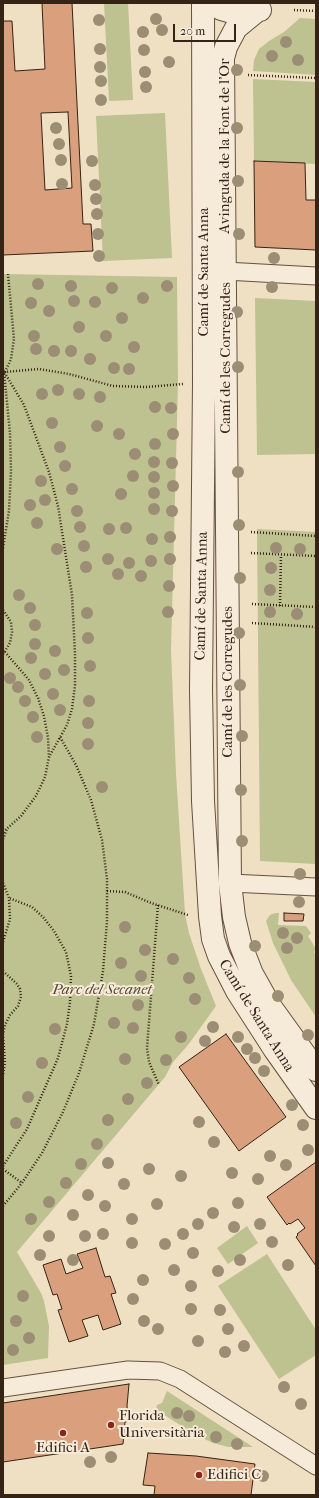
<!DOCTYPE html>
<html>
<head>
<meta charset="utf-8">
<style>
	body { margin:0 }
	#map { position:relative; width:319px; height:1498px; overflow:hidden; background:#efe0c3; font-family:"IM FELL French Canon",serif }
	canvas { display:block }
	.frame { position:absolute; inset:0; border:4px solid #352315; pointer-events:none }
	.scale { position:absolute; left:173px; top:24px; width:63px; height:18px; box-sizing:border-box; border:2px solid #352315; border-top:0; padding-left:5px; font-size:12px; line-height:14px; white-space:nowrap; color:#352315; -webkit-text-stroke:3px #f5ebd8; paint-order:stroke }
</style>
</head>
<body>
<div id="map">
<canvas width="319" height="1498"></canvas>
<div class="frame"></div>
<div class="scale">20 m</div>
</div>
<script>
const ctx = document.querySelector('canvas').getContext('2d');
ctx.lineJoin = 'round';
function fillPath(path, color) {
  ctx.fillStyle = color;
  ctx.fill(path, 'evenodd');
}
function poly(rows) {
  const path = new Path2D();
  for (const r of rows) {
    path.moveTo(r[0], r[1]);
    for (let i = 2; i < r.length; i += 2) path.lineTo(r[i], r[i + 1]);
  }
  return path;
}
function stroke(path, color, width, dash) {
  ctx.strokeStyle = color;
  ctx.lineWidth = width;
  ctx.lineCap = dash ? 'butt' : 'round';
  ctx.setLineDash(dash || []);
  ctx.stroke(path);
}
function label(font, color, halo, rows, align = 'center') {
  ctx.font = font + ' "IM FELL French Canon",serif';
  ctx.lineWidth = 4;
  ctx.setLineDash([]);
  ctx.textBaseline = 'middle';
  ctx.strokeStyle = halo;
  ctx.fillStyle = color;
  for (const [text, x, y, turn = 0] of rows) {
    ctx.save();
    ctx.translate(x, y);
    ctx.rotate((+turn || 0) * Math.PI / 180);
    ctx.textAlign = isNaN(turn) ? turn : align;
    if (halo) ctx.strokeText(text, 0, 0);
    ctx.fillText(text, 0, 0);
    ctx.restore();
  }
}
const green = poly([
	[104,3,128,3,133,100,109,101],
	[300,18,316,19,316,75,253,71,254,60,259,49,269,41,284,32],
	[253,79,316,82,316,164,254,161],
	[165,113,172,258,103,261,96,116],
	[3,274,177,277,178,384,171,650,176,774,185,914,189,933,201,969,216,1006,188,1045,173,1062,165,1077,17,1252,41,1293,44,1301,49,1326,48,1358,3,1365],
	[255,298,316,301,316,454,257,455],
	[257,529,316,532,316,864,260,861],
	[275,913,279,913,278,925,306,926,311,933,308,936,316,949,314,952,316,955,316,1017,291,980,273,943,266,921,270,915],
	[247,1226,258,1243,228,1264,217,1248],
	[267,1254,316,1330,316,1355,279,1379,218,1286],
	[167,1391,253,1447,228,1447,213,1443,198,1436,156,1410,157,1405,162,1403]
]);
const building = poly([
	[42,3,72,3,83,224,91,224,93,251,3,255,3,21,12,21,15,71,45,69,42,3],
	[68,112,72,188,45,190,41,113,68,112],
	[254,161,305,163,306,200,316,200,316,250,255,247,254,161],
	[284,913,304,914,303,921,284,921,284,913],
	[226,1034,286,1117,239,1151,179,1067,226,1034],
	[316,1162,316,1266,296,1237,298,1235,297,1234,305,1228,298,1219,290,1224,289,1223,287,1225,267,1197,316,1162],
	[96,1248,105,1277,110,1276,116,1293,111,1294,121,1324,103,1330,98,1315,82,1320,88,1336,69,1342,58,1310,62,1309,57,1294,53,1295,43,1265,61,1259,66,1274,83,1268,77,1254,96,1248],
	[129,1384,127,1406,129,1421,125,1422,123,1444,3,1462,3,1403,129,1384],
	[148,1453,196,1456,255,1464,251,1495,154,1495,155,1486,143,1485,148,1453]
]);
const path = poly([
	[294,10,316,11],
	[248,75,316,78],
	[3,370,24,405,49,472,58,506,72,595,75,654,75,685,72,709,67,725,49,757],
	[5,372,11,359,14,339,8,274],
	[251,532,316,536],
	[3,548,9,511,11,471,10,433,4,372,39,369,69,374,113,386,147,387,183,384],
	[251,553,316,556],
	[252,604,316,607],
	[280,606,281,555],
	[3,610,11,622,12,632,10,643,3,654],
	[252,623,316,627],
	[3,832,21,816,36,796,45,777,49,757,48,738,44,716,38,698,29,680,5,652],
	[3,839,7,829],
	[3,883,9,898,10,919,3,942],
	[107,891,125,892,151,903,188,915],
	[158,905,147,1048,149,1062,159,1085],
	[3,971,17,984,20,989,21,997,18,1006,10,1015,5,1025,3,1034,5,1063,3,1075],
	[3,1166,27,1129,58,1058,67,1024,70,1002,71,976,66,952,54,931,43,917,32,907,9,898],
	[3,1169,22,1183],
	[3,1206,22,1183,42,1153,63,1112,79,1073,94,1024,103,971,107,921,107,879,102,840,91,800,76,765,60,737]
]);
const minor = poly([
	[225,271,316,276],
	[230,883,316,887],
	[3,1388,128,1370,160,1371,180,1379,316,1466]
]);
const tertiary = poly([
	[203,3,204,383,201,690,203,801,210,916,213,939,219,956,237,991,275,1050,316,1108],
	[214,3,221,9,235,13,246,13,260,10],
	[258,10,236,28,226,47,223,58,230,883,234,917,240,943,252,974,270,1006,316,1070]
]);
const trees = [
	[156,19],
	[99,20],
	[162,30],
	[143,32],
	[286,42],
	[100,49],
	[144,50],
	[272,56],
	[298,60],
	[169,62],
	[100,67],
	[237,70],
	[145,72],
	[101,81],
	[146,87],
	[101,100],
	[56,128],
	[237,128],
	[59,144],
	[61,160],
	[92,161],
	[238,181],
	[62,184],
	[95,185],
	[96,199],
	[97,214],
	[98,234],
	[239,234],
	[99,256],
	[274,258],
	[38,284],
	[71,286],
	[167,286],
	[272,287],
	[112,288],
	[143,298],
	[74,301],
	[95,302],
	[31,303],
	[49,311],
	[237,312],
	[122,318],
	[79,327],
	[34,336],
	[106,336],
	[134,347],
	[36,349],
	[54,351],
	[71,351],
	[90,359],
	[238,367],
	[114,368],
	[129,369],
	[58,390],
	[42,394],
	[79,394],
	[100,397],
	[155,407],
	[171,408],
	[52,423],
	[97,426],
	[119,434],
	[173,434],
	[155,444],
	[60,447],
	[135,454],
	[154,462],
	[172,463],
	[65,466],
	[238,472],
	[133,476],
	[154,477],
	[41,481],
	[173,486],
	[72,489],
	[154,493],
	[121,494],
	[45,500],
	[30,505],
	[154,509],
	[77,511],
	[172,511],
	[37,523],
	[239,525],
	[80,527],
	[126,528],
	[109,529],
	[170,537],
	[152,539],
	[84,546],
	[276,548],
	[57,549],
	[300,549],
	[108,559],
	[170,559],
	[151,561],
	[129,563],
	[86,567],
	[271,568],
	[118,574],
	[141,576],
	[240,578],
	[169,586],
	[270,590],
	[19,595],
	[30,608],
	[168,612],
	[270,612],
	[87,613],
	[297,614],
	[35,625],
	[239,633],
	[88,638],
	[35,644],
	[55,651],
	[31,658],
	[90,666],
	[64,670],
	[45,674],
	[10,678],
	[240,685],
	[18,687],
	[53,694],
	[25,701],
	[89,701],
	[60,710],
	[33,717],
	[88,723],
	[242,736],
	[37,737],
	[88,744],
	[102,787],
	[241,790],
	[242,841],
	[300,874],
	[299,902],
	[125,927],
	[283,933],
	[297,938],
	[255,946],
	[287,948],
	[145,950],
	[173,959],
	[121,963],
	[141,976],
	[189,978],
	[59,988],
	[278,996],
	[195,999],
	[138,1005],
	[114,1023],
	[213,1027],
	[133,1028],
	[55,1029],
	[308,1035],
	[181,1037],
	[238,1037],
	[205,1041],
	[247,1049],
	[255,1058],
	[125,1059],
	[166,1060],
	[42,1063],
	[264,1071],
	[147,1083],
	[28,1097],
	[128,1099],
	[292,1105],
	[108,1120],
	[199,1122],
	[16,1123],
	[303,1125],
	[214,1142],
	[97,1144],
	[308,1150],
	[270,1156],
	[108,1163],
	[81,1164],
	[286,1165],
	[149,1169],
	[232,1173],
	[181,1176],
	[258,1179],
	[66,1183],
	[124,1184],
	[88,1195],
	[49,1202],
	[238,1203],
	[157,1204],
	[105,1206],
	[213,1213],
	[73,1215],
	[31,1219],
	[132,1219],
	[198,1224],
	[260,1224],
	[234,1227],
	[103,1234],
	[183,1234],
	[49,1236],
	[85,1236],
	[272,1242],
	[132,1243],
	[165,1244],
	[193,1253],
	[40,1255],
	[73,1260],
	[240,1260],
	[288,1265],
	[174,1270],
	[218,1271],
	[143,1280],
	[191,1286],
	[23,1296],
	[133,1299],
	[191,1309],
	[220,1310],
	[16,1321],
	[144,1321],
	[158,1329],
	[228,1329],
	[29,1338],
	[198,1341],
	[244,1346],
	[13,1350],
	[225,1352],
	[284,1387],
	[301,1404],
	[177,1413],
	[189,1416],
	[216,1437],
	[237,1444],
	[111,1457],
	[90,1462],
	[263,1476]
];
const markers = [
	[111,1425,4,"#8f2418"],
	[63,1433,4,"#8f2418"],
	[199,1475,4,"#8f2418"]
];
const streetNames = [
	["Avinguda de la Font de l'Or",225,146,-90],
	["Camí de Santa Anna",204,272,-90],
	["Camí de les Corregudes",226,358,-90],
	["Camí de Santa Anna",202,596,-89],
	["Camí de les Corregudes",228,682,-90],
	["Camí de Santa Anna",256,1016,58]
];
const parkNames = [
	["Parc del Secanet",102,990]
];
const poiNames = [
	["Florida",119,1416],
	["Universitària",119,1433],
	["Edifici A",63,1448,"center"],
	["Edifici C",207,1475]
];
fillPath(green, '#bec190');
fillPath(building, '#da9f7d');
stroke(building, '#352315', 1);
stroke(minor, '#645240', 19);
stroke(tertiary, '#645240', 24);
stroke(path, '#352315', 2.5, [1, 2]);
stroke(minor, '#f5ebd8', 17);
stroke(tertiary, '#f5ebd8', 22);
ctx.fillStyle = '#9b8e74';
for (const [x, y] of trees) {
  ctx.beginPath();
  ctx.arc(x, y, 6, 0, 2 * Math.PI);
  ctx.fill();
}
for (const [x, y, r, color] of markers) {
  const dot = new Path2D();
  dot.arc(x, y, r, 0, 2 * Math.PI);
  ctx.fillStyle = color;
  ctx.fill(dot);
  stroke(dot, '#f5ebd8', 1.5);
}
label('15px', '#352315', '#f5ebd8', streetNames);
label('italic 15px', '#574a34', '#f5ebd8', parkNames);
label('15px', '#352315', '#f5ebd8', poiNames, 'left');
</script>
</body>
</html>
